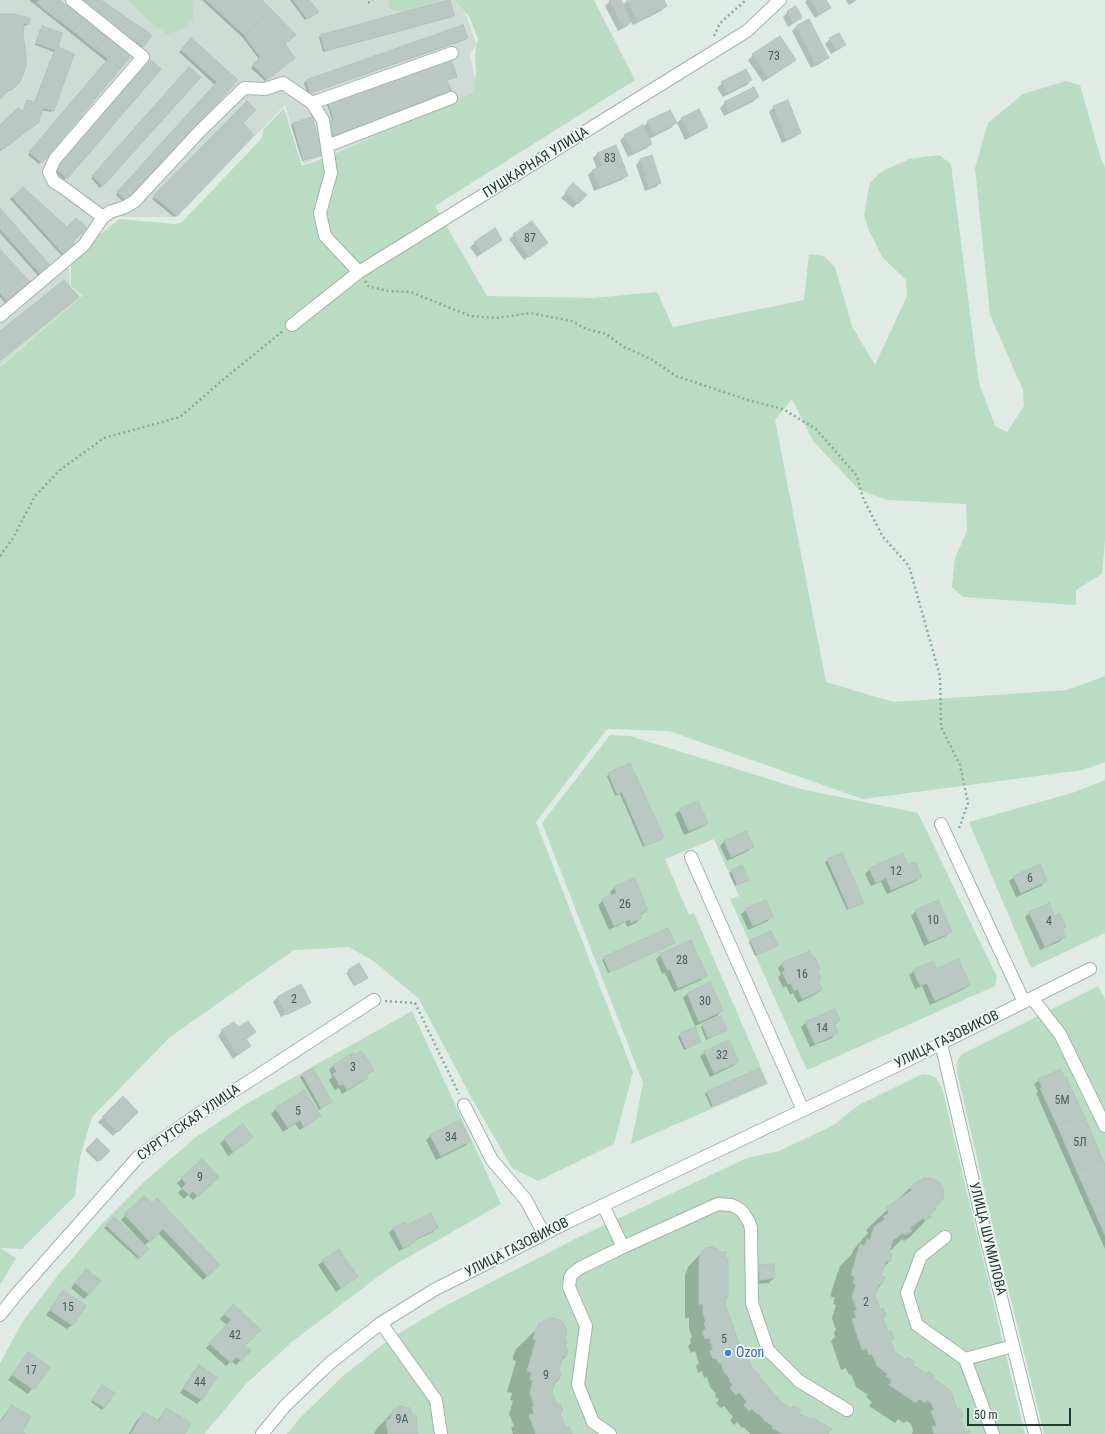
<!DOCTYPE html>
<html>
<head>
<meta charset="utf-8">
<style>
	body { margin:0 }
	#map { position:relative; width:1105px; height:1434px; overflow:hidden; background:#e0ebe6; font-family:"Roboto Condensed",sans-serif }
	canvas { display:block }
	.scale { position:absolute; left:967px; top:1408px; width:104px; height:18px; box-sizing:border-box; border:2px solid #213b34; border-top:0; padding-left:5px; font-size:12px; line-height:14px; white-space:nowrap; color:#213b34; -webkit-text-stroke:3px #f1f8f4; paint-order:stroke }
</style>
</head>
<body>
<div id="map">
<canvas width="1105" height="1434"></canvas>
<div class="scale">50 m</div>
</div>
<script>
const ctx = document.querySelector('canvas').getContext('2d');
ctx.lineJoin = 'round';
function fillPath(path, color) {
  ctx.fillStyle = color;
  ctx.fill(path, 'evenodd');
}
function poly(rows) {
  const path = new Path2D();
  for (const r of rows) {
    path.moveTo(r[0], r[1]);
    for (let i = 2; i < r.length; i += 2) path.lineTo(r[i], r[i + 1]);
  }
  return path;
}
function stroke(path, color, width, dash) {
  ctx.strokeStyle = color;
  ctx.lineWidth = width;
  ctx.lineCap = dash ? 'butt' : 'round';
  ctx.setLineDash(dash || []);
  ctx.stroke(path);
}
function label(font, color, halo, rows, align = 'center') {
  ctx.font = font + ' "Roboto Condensed",sans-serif';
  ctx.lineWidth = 3.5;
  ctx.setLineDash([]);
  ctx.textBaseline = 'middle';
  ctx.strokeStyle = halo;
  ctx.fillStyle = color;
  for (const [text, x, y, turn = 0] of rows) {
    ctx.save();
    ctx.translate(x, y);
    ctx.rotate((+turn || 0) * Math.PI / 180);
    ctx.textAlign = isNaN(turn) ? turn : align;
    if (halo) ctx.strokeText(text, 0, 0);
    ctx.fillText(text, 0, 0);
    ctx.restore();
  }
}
const built = poly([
	[0,0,465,0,462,5,477,45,470,54,478,96,303,164,285,105,177,217,117,217,69,254,70,286,81,297,0,366]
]);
const green = poly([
	[128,0,190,0,193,3,193,20,183,29,167,34,153,24],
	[389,0,441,0,403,12,389,9],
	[455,0,594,0,635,80,435,206,487,296,593,298,657,292,673,327,804,300,809,254,824,256,835,267,852,326,875,365,907,296,906,280,882,257,868,228,864,214,870,183,881,172,909,159,939,155,951,164,979,383,995,426,1007,432,1024,406,1023,390,990,315,975,168,988,123,1023,94,1066,81,1080,85,1101,159,1105,167,1105,540,1102,574,1076,590,1076,605,963,597,952,587,955,558,967,531,966,504,888,500,859,490,813,441,792,399,775,420,826,682,893,702,1067,690,1105,676,1105,762,1083,770,863,799,669,731,607,729,536,822,633,1072,614,1144,538,1181,512,1168,471,1097,419,999,375,962,349,947,294,950,170,1037,92,1117,80,1157,75,1196,22,1249,0,1248,16,1258,0,1285,0,367,82,296,71,286,71,258,119,219,176,224,182,222,262,138,263,130,284,108,302,166,327,157,473,93,476,72,475,55,478,39,470,18],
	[610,735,630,736,801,789,918,813,997,977,995,986,807,1070,730,899,739,896,714,839,665,859,689,915,694,913,768,1084,631,1144,643,1083,542,823],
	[1105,780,1105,933,1031,968,969,822,1075,792],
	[1098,986,1105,999,1105,1434,1044,1434,995,1235,957,1072,957,1065,958,1059,962,1054],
	[412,1011,501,1204,391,1267,293,1341,247,1383,209,1428,205,1434,0,1434,0,1363,23,1321,59,1274,100,1226,145,1181,196,1137,246,1104],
	[924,1074,930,1075,936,1078,942,1088,1025,1434,287,1434,299,1419,342,1377,391,1338,443,1307,579,1237,747,1158,779,1151,834,1125,857,1106,918,1076]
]);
const shadow = poly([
	[29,0,59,0,129,56,39,164,28,155,107,62],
	[99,0,143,46,141,48,73,2],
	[202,0,261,0,291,60,265,81,251,68,259,59,242,37],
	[290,0,308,0,316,14,305,20],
	[611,0,620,0,623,5,628,0,663,0,666,6,661,11,633,25,631,22,627,26,618,31,605,6],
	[807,0,825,0,830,7,815,18,805,2],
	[846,0,857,0,849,5],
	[796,8,801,18,796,22,788,27,783,17,788,12],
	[453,15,451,17,323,52,319,37,321,35],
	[0,16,28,24,26,26,23,25,19,82,10,91,7,90,0,98],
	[463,26,467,38,465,40,308,94,304,83,306,81],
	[797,26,827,57,823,62,811,68,792,31],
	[42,28,57,48,53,110,51,112,41,110,37,122,0,151,0,126,22,112,28,101,34,103,54,52,35,45,40,30],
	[780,37,794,60,790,64,763,82,748,60,753,55],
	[191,39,237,80,126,204,116,195,215,85,179,52],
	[830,39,844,44,840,49,831,54,825,44],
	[189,68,199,77,100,188,91,178],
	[160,69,64,180,53,170],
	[456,76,454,78,446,81,332,139,327,125,333,122,327,105,329,103],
	[751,80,747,85,723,97,717,88,722,83],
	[753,89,758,97,753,102,724,116,720,108,725,103],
	[247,102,242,124,253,135,174,217,152,199],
	[774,107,800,133,795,137,782,143,769,112],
	[699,110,707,127,702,131,685,140,677,123,681,119],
	[648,122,675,123,671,128,649,139,651,144,647,148,628,157,620,140,625,136,643,127],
	[293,123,322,154,320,156,302,161,291,125],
	[616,147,627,176,622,180,594,191,588,175,593,170,597,169,593,158,597,154],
	[651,156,660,183,656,187,645,191,636,165,640,160],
	[23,188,67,228,71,242,63,257,10,199],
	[569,189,585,195,573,208,561,198],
	[0,209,49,271,40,278,0,233],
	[514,235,546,243,524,260,509,239],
	[501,240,477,257,470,247,475,243],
	[0,251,29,283,6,304,0,297],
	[609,774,662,837,660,839,643,847,620,794,615,796,607,776],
	[680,810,707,823,702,827,684,835,675,814],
	[725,841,753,847,748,851,727,861,720,846],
	[841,854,863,902,847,910,825,862],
	[742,867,745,881,735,886,729,873],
	[908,867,921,876,916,881,887,894,881,882,871,886,865,874,870,869],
	[1014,877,1046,881,1041,886,1016,897,1009,881],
	[615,887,647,910,640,916,641,918,636,923,627,927,625,922,609,930,598,905,603,900,612,896,610,892],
	[746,910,772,916,768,921,748,930,741,914],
	[916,911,950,932,946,936,924,946,911,916],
	[1030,912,1054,917,1065,927,1061,931,1064,937,1059,942,1040,950,1025,917],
	[751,941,776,945,755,956,749,943],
	[674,943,608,973,602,960,604,958],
	[661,955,705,976,701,980,674,992,665,973,662,974,656,959],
	[782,964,817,971,820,979,817,982,821,990,816,994,798,1003,793,993,790,995,786,986,783,988,778,977,781,975,778,968],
	[359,965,367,978,354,986,346,973],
	[937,970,969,985,964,989,930,1005,922,986,915,989,909,975,914,971],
	[709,984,721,1011,717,1016,695,1026,683,998,687,994],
	[300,986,309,1002,305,1006,305,1004,281,1017,282,1019,305,1007,282,1019,273,1002,277,998],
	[839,1021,834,1026,836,1033,832,1038,810,1047,801,1027,806,1023],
	[703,1025,726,1030,706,1040,701,1027],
	[238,1029,255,1032,246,1040,250,1046,233,1059,218,1036,222,1031],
	[680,1035,700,1041,684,1050,678,1037],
	[705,1052,738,1062,733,1066,710,1077,700,1056],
	[353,1054,372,1070,365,1076,366,1078,362,1082,342,1094,339,1088,335,1090,329,1080,332,1077,329,1070,333,1066],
	[312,1069,331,1102,319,1110,300,1077],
	[1039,1080,1105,1167,1105,1249,1036,1093,1038,1092,1034,1084],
	[764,1083,711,1107,705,1094,707,1092],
	[123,1098,137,1112,113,1136,98,1122],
	[276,1109,319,1116,300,1130,295,1124,283,1132,271,1114],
	[243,1126,252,1138,228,1156,220,1143],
	[431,1135,470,1141,465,1146,436,1160,426,1140],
	[97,1139,109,1151,97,1162,85,1150],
	[202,1160,217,1177,193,1200,188,1195,184,1199,178,1193,182,1189,177,1183],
	[914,1184,934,1207,929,1215,930,1216,910,1237,904,1241,902,1239,887,1254,889,1262,883,1267,880,1277,881,1285,876,1290,874,1296,879,1311,884,1316,882,1318,887,1334,892,1339,890,1341,894,1353,932,1379,956,1411,962,1416,959,1418,965,1433,969,1434,912,1434,913,1430,911,1424,906,1421,904,1423,898,1419,895,1423,869,1406,872,1402,866,1397,868,1395,856,1387,851,1374,849,1375,846,1368,841,1370,831,1341,835,1337,834,1332,836,1330,832,1318,836,1305,833,1304,835,1298,830,1296,840,1266,852,1254,854,1249,868,1233,866,1230],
	[144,1197,219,1265,203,1280,158,1233,145,1245,121,1220],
	[114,1218,147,1250,138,1259,104,1228],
	[406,1226,437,1227,433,1232,414,1241,409,1246,399,1251,389,1233,394,1228],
	[702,1252,727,1297,725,1299,725,1307,742,1355,749,1365,781,1403,798,1413,827,1434,750,1434,744,1427,742,1428,737,1422,734,1425,730,1420,733,1417,724,1406,721,1408,716,1403,719,1400,715,1396,716,1394,710,1387,707,1377,704,1378,702,1371,698,1373,696,1366,699,1363,695,1351,691,1353,688,1346,691,1343,690,1339,692,1337,689,1328,689,1318,685,1318,685,1275,688,1267],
	[323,1261,356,1277,336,1292,318,1265],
	[759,1266,774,1278,769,1283,755,1284,754,1271],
	[82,1275,89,1294,84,1299,71,1288],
	[63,1291,72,1325,67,1329,46,1315],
	[228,1310,244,1347,249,1351,236,1365,231,1361,226,1366,206,1348,227,1325,220,1319],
	[546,1320,564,1349,565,1357,560,1362,557,1372,558,1380,553,1385,551,1392,557,1406,562,1411,560,1414,565,1429,571,1434,512,1434,513,1433,511,1428,514,1426,509,1414,513,1401,510,1400,512,1393,507,1392,516,1361,513,1360,513,1356,516,1349],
	[28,1353,48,1367,28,1394,8,1380],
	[199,1366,216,1377,201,1400,197,1404,180,1393,194,1371],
	[100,1388,104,1408,102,1410,91,1402],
	[11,1406,21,1432,24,1434,0,1434,0,1421],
	[397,1408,417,1434,374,1434,377,1428],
	[166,1410,184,1434,129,1434,137,1420,144,1413,157,1421]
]);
const building = poly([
	[40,0,59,0,49,13,37,3,40,0],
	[59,0,71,9,61,22,49,13,59,0],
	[75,0,101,0,152,35,144,47,75,0],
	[206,0,262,0,271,9,244,35,206,0],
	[293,0,309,0,319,12,307,19,293,0],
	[448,0,450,0,454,16,325,51,320,35,448,0],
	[609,0,621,0,632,22,623,27,609,0],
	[627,0,664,0,667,6,637,21,627,0],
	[811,0,826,0,831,8,819,15,811,0],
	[796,6,802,18,793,23,787,11,796,6],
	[71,9,83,18,73,31,61,22,71,9],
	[271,9,296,35,285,44,295,58,267,80,253,65,260,57,244,35,271,9],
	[3,14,14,14,30,18,29,24,24,23,23,35,26,55,26,67,20,82,12,90,10,89,0,99,0,15,3,14],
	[83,18,95,27,85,41,73,31,83,18],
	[809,19,829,58,815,64,796,26,809,19],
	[463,25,468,38,310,93,306,80,463,25],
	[42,26,62,33,58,47,74,54,54,111,43,108,39,122,2,150,0,148,0,125,18,108,23,111,27,100,35,102,55,50,36,43,42,26],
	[95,27,107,37,96,50,85,41,95,27],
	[839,33,846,45,836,50,829,38,839,33],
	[780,36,796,60,768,78,752,54,780,36],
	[107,37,119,46,108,59,96,50,107,37],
	[191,38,238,80,128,202,117,192,217,82,181,50,191,38],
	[119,46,131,56,120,69,108,59,119,46],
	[108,59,120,69,42,163,29,152,108,59],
	[451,59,457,77,447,80,453,95,334,137,329,122,334,120,328,102,451,59],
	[151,60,161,69,67,179,54,167,151,60],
	[189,67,201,77,103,186,92,176,189,67],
	[746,69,752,80,728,93,721,82,746,69],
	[754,87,759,97,729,112,724,102,754,87],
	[788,100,801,133,786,139,773,106,788,100],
	[247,101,256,110,243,123,254,135,177,216,153,196,247,101],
	[699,109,708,127,690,136,681,118,699,109],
	[670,110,677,123,654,134,647,121,670,110],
	[312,117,323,155,303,160,293,123,312,117],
	[643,125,652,144,633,153,624,135,643,125],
	[616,145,628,176,599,187,592,170,602,166,597,153,616,145],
	[652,155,661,183,649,187,640,159,652,155],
	[573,183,587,195,578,204,565,192,573,183],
	[23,187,67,227,76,218,87,228,73,242,77,247,65,256,12,197,23,187],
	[0,208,53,269,43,277,0,229,0,208],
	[532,221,548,243,529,257,513,234,532,221],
	[495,228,502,240,482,253,474,242,495,228],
	[0,249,7,257,0,264,0,249],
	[7,257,31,283,9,303,0,293,0,264,7,257],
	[64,280,79,297,0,361,0,331,64,280],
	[630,763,664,838,645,846,622,792,617,794,608,773,630,763],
	[698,801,708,823,689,831,679,809,698,801],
	[746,831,754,847,731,857,724,841,746,831],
	[842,853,864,903,849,909,827,859,842,853],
	[903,853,908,865,915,862,922,877,891,890,886,878,876,883,869,868,903,853],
	[1040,864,1047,881,1021,893,1013,876,1040,864],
	[742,865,749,880,737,885,731,870,742,865],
	[634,878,648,910,640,914,642,918,631,923,630,919,614,926,602,899,617,893,614,887,634,878],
	[766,900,773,917,753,926,745,909,766,900],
	[938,900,952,932,929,942,915,910,938,900],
	[1049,903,1055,916,1060,913,1066,927,1062,929,1065,937,1045,947,1029,912,1049,903],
	[668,928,675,943,610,972,603,957,668,928],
	[771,931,778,945,757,955,750,940,771,931],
	[691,940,707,976,678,988,670,969,667,970,660,954,691,940],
	[809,951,813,958,815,957,820,969,818,971,821,979,818,981,822,990,802,999,798,989,794,991,791,983,788,984,782,972,785,971,782,963,809,951],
	[958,959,970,985,935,1001,927,983,920,986,913,970,933,961,937,969,958,959],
	[359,963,368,978,356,985,348,970,359,963],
	[710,982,723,1011,699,1022,687,993,710,982],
	[301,984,311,1003,286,1015,277,997,301,984],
	[835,1009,840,1021,834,1024,838,1033,815,1044,805,1022,835,1009],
	[721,1016,727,1030,708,1038,702,1024,721,1016],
	[248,1021,256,1032,246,1039,251,1046,238,1055,221,1030,234,1022,238,1027,248,1021],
	[695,1027,701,1042,686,1048,679,1034,695,1027],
	[729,1040,739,1062,714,1073,704,1051,729,1040],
	[362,1051,374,1070,366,1075,368,1078,347,1090,343,1084,340,1086,333,1074,337,1072,333,1065,353,1053,355,1055,362,1051],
	[313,1068,332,1102,321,1108,302,1074,313,1068],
	[759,1068,766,1083,713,1106,707,1092,759,1068],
	[1061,1069,1064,1078,1066,1077,1083,1114,1057,1125,1040,1088,1042,1087,1038,1079,1061,1069],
	[304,1090,321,1116,304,1127,300,1120,288,1128,275,1108,304,1090],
	[123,1096,138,1112,118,1132,102,1117,123,1096],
	[1083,1114,1103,1160,1077,1172,1057,1125,1083,1114],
	[460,1120,471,1141,441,1156,430,1135,460,1120],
	[243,1124,253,1138,233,1152,224,1138,243,1124],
	[97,1138,110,1151,100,1161,87,1148,97,1138],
	[202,1159,219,1177,198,1197,193,1191,189,1195,182,1188,186,1184,181,1178,202,1159],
	[1103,1160,1105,1165,1105,1214,1097,1217,1077,1172,1103,1160],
	[924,1178,933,1179,940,1183,944,1190,943,1200,935,1207,936,1209,930,1214,932,1216,925,1221,923,1218,910,1228,912,1231,905,1235,903,1233,893,1240,889,1253,892,1254,890,1262,886,1261,881,1276,885,1277,882,1285,879,1284,875,1296,880,1309,883,1308,886,1316,882,1317,888,1332,891,1331,894,1339,890,1340,895,1352,906,1360,908,1357,915,1362,913,1365,926,1374,928,1371,935,1376,933,1378,950,1390,957,1409,960,1408,963,1416,960,1417,965,1432,969,1431,970,1434,934,1434,932,1427,937,1426,931,1411,934,1410,932,1404,927,1400,925,1403,919,1399,916,1403,889,1385,892,1380,886,1376,888,1374,877,1366,872,1354,869,1355,867,1348,862,1350,852,1319,856,1318,854,1311,857,1310,852,1297,856,1284,853,1284,855,1277,851,1275,860,1244,865,1246,867,1239,870,1240,874,1227,885,1219,883,1217,889,1213,886,1208,912,1190,910,1187,914,1184,924,1178],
	[144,1196,152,1203,157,1198,220,1265,208,1276,163,1229,150,1242,124,1214,144,1196],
	[431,1213,438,1228,414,1240,415,1242,403,1248,393,1228,405,1222,407,1225,431,1213],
	[1105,1214,1105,1235,1097,1217,1105,1214],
	[114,1217,149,1249,140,1258,106,1225,114,1217],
	[712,1247,719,1250,719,1252,726,1252,726,1259,728,1259,728,1297,726,1297,726,1307,743,1354,745,1353,747,1359,751,1364,750,1365,781,1402,791,1408,793,1406,801,1410,799,1413,812,1420,813,1418,832,1429,828,1434,783,1434,772,1428,773,1426,765,1421,758,1413,757,1414,752,1409,749,1411,744,1405,747,1402,739,1392,736,1395,730,1388,733,1385,729,1381,730,1379,724,1372,721,1363,719,1364,716,1358,713,1359,710,1351,713,1350,709,1338,705,1339,702,1331,706,1329,704,1323,706,1322,703,1313,703,1304,699,1304,699,1259,702,1251,705,1248,712,1247],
	[339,1249,358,1277,341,1288,322,1260,339,1249],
	[774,1264,775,1278,760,1280,758,1265,774,1264],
	[86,1269,101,1281,89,1295,75,1283,86,1269],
	[63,1290,86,1306,73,1326,50,1310,63,1290],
	[233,1304,261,1330,245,1346,251,1351,241,1361,236,1357,231,1363,209,1343,231,1320,224,1314,233,1304],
	[550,1318,554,1318,562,1321,567,1330,565,1340,567,1341,565,1348,568,1349,566,1357,563,1356,558,1372,561,1373,559,1380,556,1380,552,1392,557,1405,560,1404,563,1411,560,1413,566,1428,569,1426,572,1434,536,1434,529,1415,534,1414,532,1407,534,1406,530,1393,533,1380,530,1380,532,1373,527,1371,536,1340,533,1339,534,1335,539,1324,546,1319,550,1318],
	[28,1352,50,1367,34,1390,12,1375,28,1352],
	[199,1365,217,1377,202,1400,183,1388,199,1365],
	[102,1385,115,1393,105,1408,92,1400,102,1385],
	[11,1405,31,1416,22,1432,26,1434,0,1434,0,1420,2,1421,11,1405],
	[400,1406,410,1408,411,1410,412,1416,416,1416,418,1434,388,1434,386,1420,390,1419,393,1410,400,1406],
	[166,1408,191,1423,185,1434,131,1434,144,1412,159,1421,166,1408]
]);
const path = poly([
	[368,3,373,0],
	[714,36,720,23,746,0],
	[365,281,368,286,388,291,411,292,470,316,496,318,530,313,572,321,586,329,606,334,624,347,651,359,676,376,751,401,783,409,816,429,857,476,863,498,883,537,909,566,940,676,941,727,960,765,968,803,958,831],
	[0,556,13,538,35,496,60,470,104,438,180,417,225,378,283,331],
	[385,1001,415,1003,459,1094]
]);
const minor = poly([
	[72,0,143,57,55,159,49,172,54,182,61,186,103,217],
	[312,103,452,53],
	[327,146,451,98],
	[0,316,84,245,103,217,110,212,125,207,135,201,200,131,244,88,265,89,283,83,312,103,323,120,331,173,320,213,325,236,359,272],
	[292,325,359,272,747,31,780,0],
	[941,824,1024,1002],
	[691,857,803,1110],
	[1032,998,1060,1034,1105,1126],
	[941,1043,986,1237,1035,1434],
	[464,1105,492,1160,526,1200,544,1234],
	[603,1205,623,1247],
	[945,1237,921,1256,907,1293,917,1325,965,1359,993,1434],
	[0,1315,15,1296,138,1157,197,1115,374,1000],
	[381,1323,436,1400,441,1434],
	[965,1359,1013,1346],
	[262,1434,285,1406,330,1363,381,1323,434,1290,570,1221,902,1063,1090,969],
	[610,1434,593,1422,578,1385,586,1326,569,1287,570,1278,572,1274,580,1268,623,1247,718,1204,731,1205,736,1207,742,1211,749,1222,751,1228,752,1303,768,1350,799,1381,847,1410]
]);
const markers = [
	[728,1353,4,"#3f7fe0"]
];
const numberNames = [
	["73",774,57],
	["83",610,159],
	["87",530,239],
	["12",896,872],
	["6",1030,879],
	["26",625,905],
	["10",933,921],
	["4",1049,922],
	["28",682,961],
	["16",802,975],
	["2",294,1000],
	["30",705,1002],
	["14",822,1029],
	["32",722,1056],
	["3",353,1068],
	["5М",1062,1101],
	["5",298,1112],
	["34",451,1138],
	["5Л",1080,1143],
	["9",200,1178],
	["2",866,1303],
	["15",68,1308],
	["42",235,1336],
	["5",724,1340],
	["17",31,1371],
	["9",546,1376],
	["44",200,1383],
	["9А",402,1420]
];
const streetNames = [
	["ПУШКАРНАЯ УЛИЦА",536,163,-32],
	["УЛИЦА ГАЗОВИКОВ",947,1040,-26],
	["СУРГУТСКАЯ УЛИЦА",189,1123,-35],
	["УЛИЦА ШУМИЛОВА",987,1239,76],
	["УЛИЦА ГАЗОВИКОВ",517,1248,-27]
];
const shopNames = [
	["Ozon",736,1353]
];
fillPath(built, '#cfdbd5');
fillPath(green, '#badcc3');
fillPath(shadow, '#0003');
fillPath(building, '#b9c8c2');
stroke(building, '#b3c4bd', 1);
stroke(minor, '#a3b3ad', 14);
stroke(path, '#82aea0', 2.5, [2, 3]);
stroke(minor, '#fff', 12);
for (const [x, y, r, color] of markers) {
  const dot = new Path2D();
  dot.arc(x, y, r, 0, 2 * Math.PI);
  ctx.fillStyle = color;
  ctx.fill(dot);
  stroke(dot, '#f1f8f4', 1.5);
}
label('12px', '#475e58', null, numberNames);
label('14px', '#213b34', '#f1f8f4', streetNames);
label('14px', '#366cbe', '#f1f8f4', shopNames, 'left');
</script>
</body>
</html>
